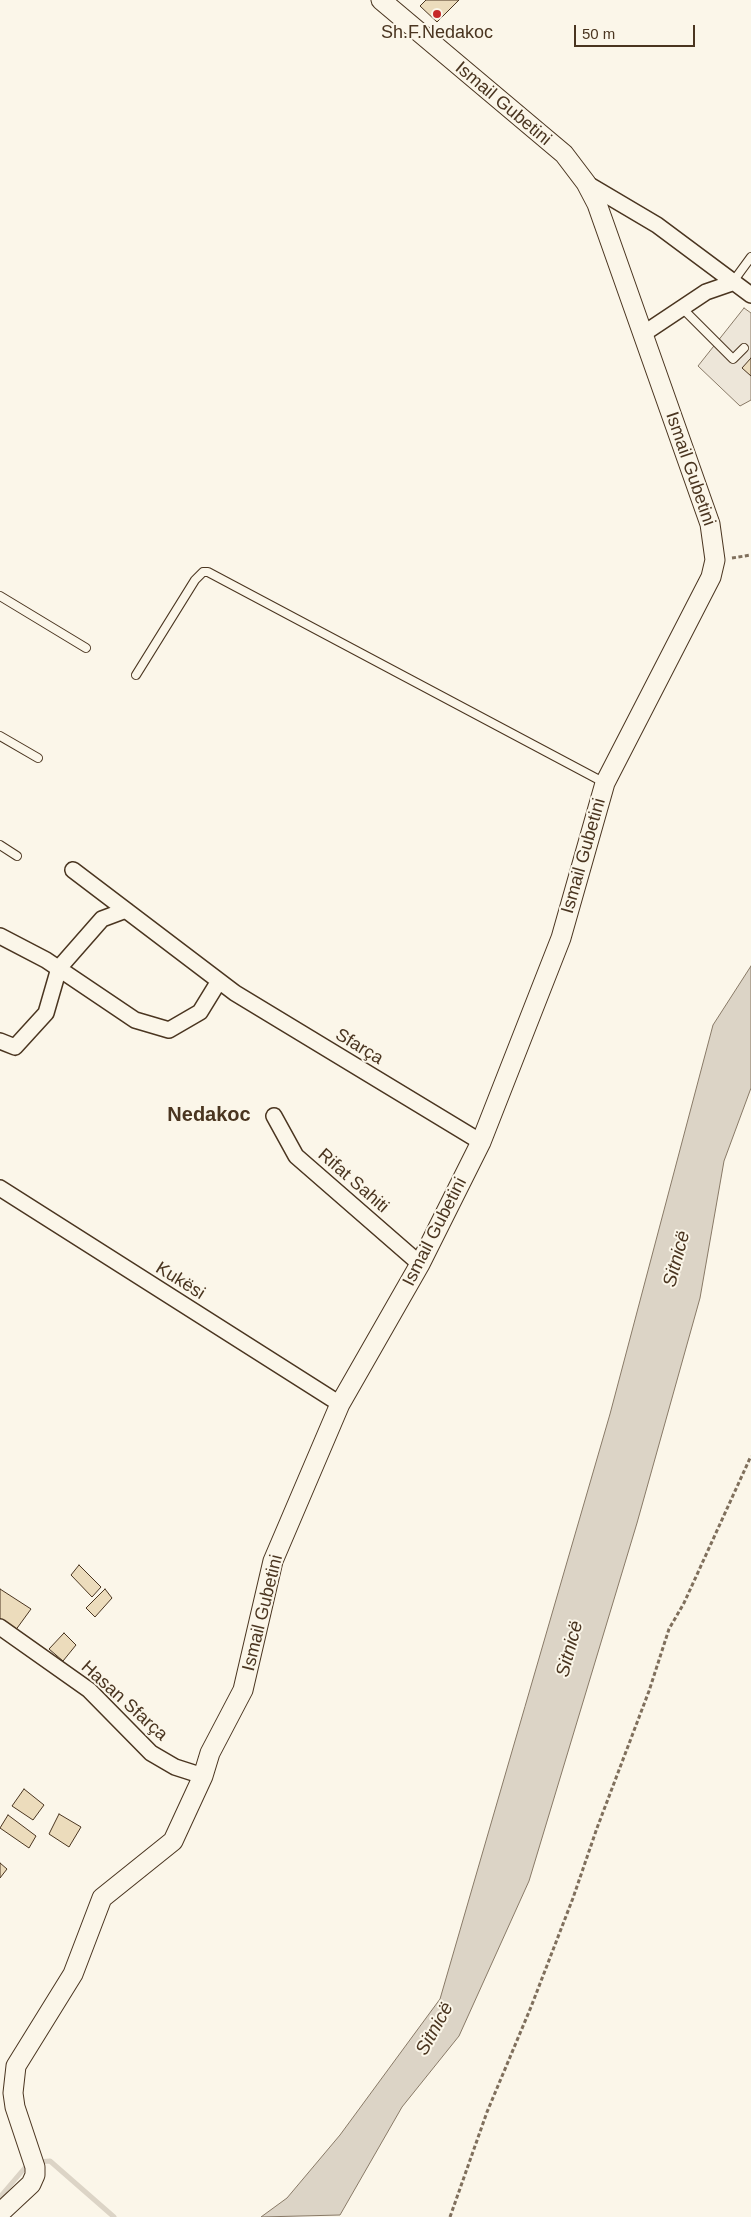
<!DOCTYPE html>
<html>
<head>
<meta charset="utf-8">
<style>
	body { margin:0 }
	#map { position:relative; width:751px; height:2217px; overflow:hidden; background:#fbf6e9; font-family:Helvetica,sans-serif }
	canvas { display:block }
	.scale { position:absolute; left:574px; top:25px; width:121px; height:22px; box-sizing:border-box; border:2px solid #4a3520; border-top:0; padding-left:6px; font-size:15px; line-height:18px; white-space:nowrap; color:#4a3520; -webkit-text-stroke:4px #fbf6e9; paint-order:stroke }
</style>
</head>
<body>
<div id="map">
<canvas width="751" height="2217"></canvas>
<div class="scale">50 m</div>
</div>
<script>
const ctx = document.querySelector('canvas').getContext('2d');
ctx.lineJoin = 'round';
function fillPath(path, color) {
  ctx.fillStyle = color;
  ctx.fill(path, 'evenodd');
}
function poly(rows) {
  const path = new Path2D();
  for (const r of rows) {
    path.moveTo(r[0], r[1]);
    for (let i = 2; i < r.length; i += 2) path.lineTo(r[i], r[i + 1]);
  }
  return path;
}
function stroke(path, color, width, dash) {
  ctx.strokeStyle = color;
  ctx.lineWidth = width;
  ctx.lineCap = dash ? 'butt' : 'round';
  ctx.setLineDash(dash || []);
  ctx.stroke(path);
}
function label(font, color, halo, rows, align = 'center') {
  ctx.font = font + ' Helvetica,sans-serif';
  ctx.lineWidth = 4;
  ctx.setLineDash([]);
  ctx.textBaseline = 'middle';
  ctx.strokeStyle = halo;
  ctx.fillStyle = color;
  for (const [text, x, y, turn = 0] of rows) {
    ctx.save();
    ctx.translate(x, y);
    ctx.rotate((+turn || 0) * Math.PI / 180);
    ctx.textAlign = isNaN(turn) ? turn : align;
    if (halo) ctx.strokeText(text, 0, 0);
    ctx.fillText(text, 0, 0);
    ctx.restore();
  }
}
const green = poly([
	[744,308,751,313,751,400,740,406,698,366,744,308]
]);
const water = poly([
	[751,966,751,1088,724,1161,700,1298,637,1523,529,1881,459,2036,402,2107,340,2215,261,2217,287,2198,340,2135,440,1999,610,1414,713,1025,751,966]
]);
const stream = poly([
	[37,2162,50,2161,114,2217],
	[0,2197,29,2163]
]);
const building = poly([
	[426,0,459,0,437,22,420,6,426,0],
	[751,358,751,376,742,368,751,358],
	[79,1565,101,1587,92,1597,71,1575,79,1565],
	[0,1589,31,1609,15,1631,0,1620,0,1589],
	[105,1589,112,1598,95,1617,86,1608,105,1589],
	[64,1633,76,1645,63,1661,49,1649,64,1633],
	[24,1789,44,1805,33,1820,12,1806,24,1789],
	[59,1814,81,1827,69,1847,49,1834,59,1814],
	[8,1815,36,1836,29,1848,0,1828,8,1815],
	[0,1863,7,1869,0,1878,0,1863]
]);
const path = poly([
	[732,558,751,555],
	[450,2217,487,2112,531,2007,573,1898,597,1828,649,1691,669,1629,684,1603,751,1456]
]);
const service = poly([
	[732,283,751,257],
	[682,308,733,359,744,348],
	[0,596,86,648],
	[136,675,195,580,203,572,208,572,605,783],
	[0,736,38,758],
	[0,845,17,856]
]);
const minor = poly([
	[586,183,657,225,751,295],
	[643,334,706,292,732,283],
	[73,870,235,993,481,1142],
	[0,936,46,960,135,1020,169,1030,200,1012,219,981],
	[0,1041,15,1047,46,1013,59,968,102,919,126,910],
	[274,1116,296,1156,420,1264],
	[0,1188,340,1404],
	[0,1627,89,1690,151,1753,175,1767,203,1776]
]);
const tertiary = poly([
	[0,2213,31,2184,35,2175,35,2167,15,2107,13,2093,16,2066,73,1974,102,1898,173,1841,203,1776,210,1753,243,1690,273,1561,340,1404,420,1264,481,1142,561,938,605,783,711,577,715,560,710,524,597,204,586,183,564,154,381,0]
]);
const markers = [
	[437,14,5,"#c62828"]
];
const poiNames = [
	["Sh.F.Nedakoc",437,33]
];
const streetNames = [
	["Ismail Gubetini",503,104,40],
	["Ismail Gubetini",690,469,71],
	["Ismail Gubetini",584,856,-74],
	["Sfarça",359,1047,31],
	["Rifat Sahiti",353,1181,41],
	["Ismail Gubetini",435,1232,-63],
	["Kukësi",180,1281,32],
	["Ismail Gubetini",263,1613,-76],
	["Hasan Sfarça",124,1701,42]
];
const waterNames = [
	["Sitnicë",677,1259,-75],
	["Sitnicë",570,1649,-75],
	["Sitnicë",435,2029,-61]
];
const quarterNames = [
	["Nedakoc",209,1115]
];
fillPath(green, '#ede6d9');
stroke(green, '#887966', 1);
fillPath(water, '#dcd4c6');
stroke(water, '#887966', 1);
stroke(stream, '#dcd4c6', 5);
fillPath(building, '#ecdcbc');
stroke(building, '#4a3520', 1);
stroke(service, '#4a3520', 10);
stroke(minor, '#4a3520', 18);
stroke(tertiary, '#4a3520', 21);
stroke(path, '#7f6f5c', 3, [4, 2.5]);
stroke(service, '#fbf6e9', 8);
stroke(minor, '#fbf6e9', 15);
stroke(tertiary, '#fbf6e9', 19);
for (const [x, y, r, color] of markers) {
  const dot = new Path2D();
  dot.arc(x, y, r, 0, 2 * Math.PI);
  ctx.fillStyle = color;
  ctx.fill(dot);
  stroke(dot, '#fbf6e9', 2);
}
label('18px', '#4a3520', '#fbf6e9', poiNames);
label('18px', '#4a3520', '#fbf6e9', streetNames);
label('italic 19px', '#4a3520', '#fbf6e9', waterNames);
label('bold 20px', '#4a3520', '#fbf6e9', quarterNames);
</script>
</body>
</html>
